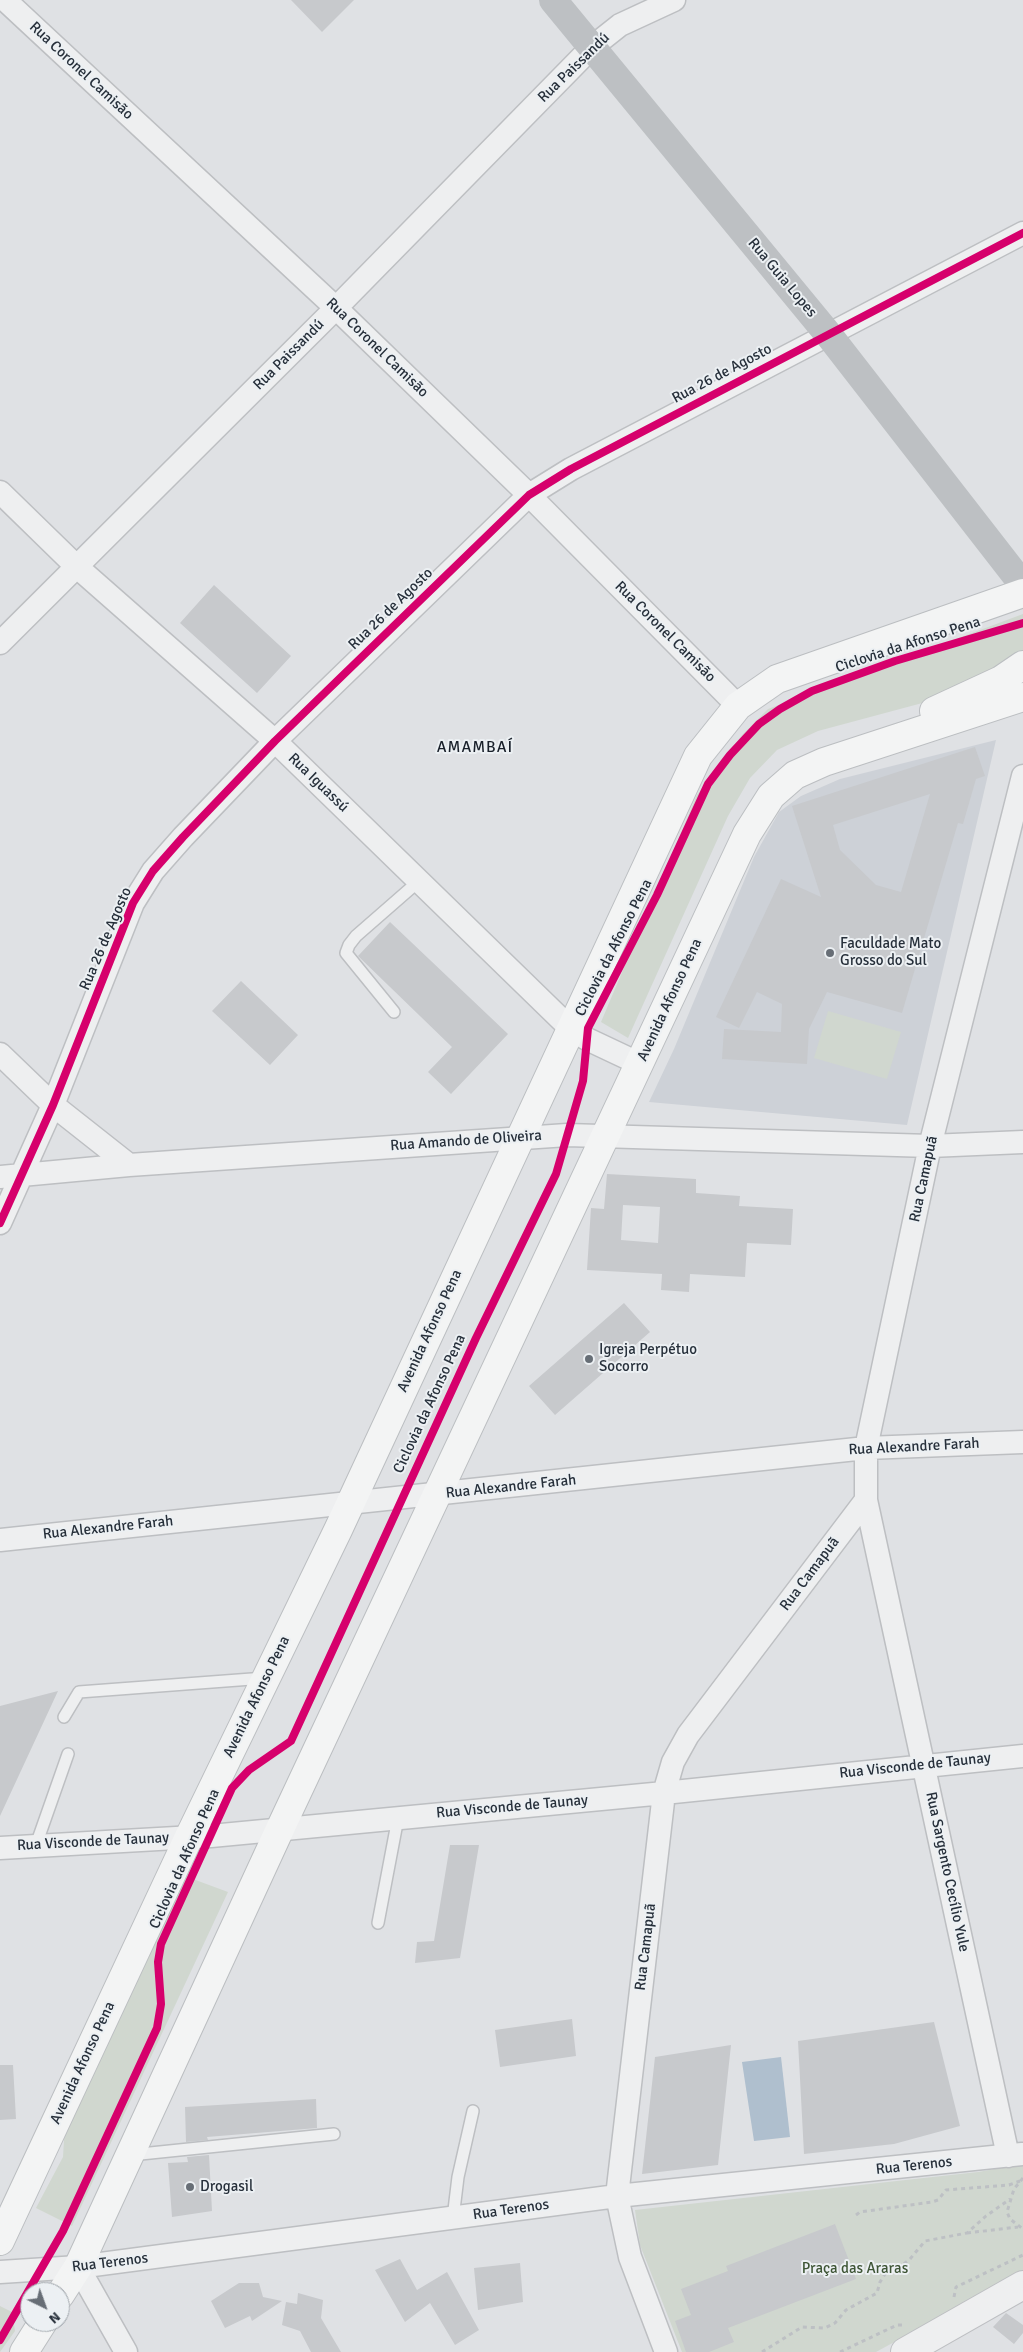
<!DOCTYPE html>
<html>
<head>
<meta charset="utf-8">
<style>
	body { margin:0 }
	#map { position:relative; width:1023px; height:2352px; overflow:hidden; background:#dfe1e4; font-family:Signika,sans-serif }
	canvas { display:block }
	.north { position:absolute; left:20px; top:2282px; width:50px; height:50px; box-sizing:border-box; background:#ecf0f3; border:1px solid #9da3a9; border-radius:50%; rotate:138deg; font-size:14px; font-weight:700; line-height:20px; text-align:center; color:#27303b }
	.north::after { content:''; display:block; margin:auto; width:18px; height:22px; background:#676e76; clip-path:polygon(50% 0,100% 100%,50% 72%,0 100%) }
</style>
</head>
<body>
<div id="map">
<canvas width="1023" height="2352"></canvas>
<div class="north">N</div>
</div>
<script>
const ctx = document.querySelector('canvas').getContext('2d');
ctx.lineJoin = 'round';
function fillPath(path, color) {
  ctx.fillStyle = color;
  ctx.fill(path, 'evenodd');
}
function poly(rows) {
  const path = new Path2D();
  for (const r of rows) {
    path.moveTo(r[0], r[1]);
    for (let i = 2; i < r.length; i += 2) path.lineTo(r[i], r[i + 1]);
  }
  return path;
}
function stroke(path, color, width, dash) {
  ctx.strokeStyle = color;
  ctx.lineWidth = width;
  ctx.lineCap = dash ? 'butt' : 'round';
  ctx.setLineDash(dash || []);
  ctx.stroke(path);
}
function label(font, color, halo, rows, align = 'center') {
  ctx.font = font + ' Signika,sans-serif';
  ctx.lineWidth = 4;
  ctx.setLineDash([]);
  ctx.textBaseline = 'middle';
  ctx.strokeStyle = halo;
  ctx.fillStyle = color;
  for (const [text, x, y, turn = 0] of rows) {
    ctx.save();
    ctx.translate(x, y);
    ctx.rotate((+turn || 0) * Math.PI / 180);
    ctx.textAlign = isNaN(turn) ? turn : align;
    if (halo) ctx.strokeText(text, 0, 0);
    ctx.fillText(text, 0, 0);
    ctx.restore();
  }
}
const built = poly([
	[996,740,907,1125,649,1102,674,1049,754,857,779,812,801,796,840,779]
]);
const green = poly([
	[1023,614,1023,676,818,731,777,750,750,778,728,816,628,1038,601,1022,697,795,742,735,768,709],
	[828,1011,901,1032,887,1079,814,1058],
	[182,1875,228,1892,72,2226,36,2208,63,2157,65,2124],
	[1023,2164,1023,2272,876,2352,682,2352,640,2245,635,2210,978,2172],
	[0,2306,12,2312,15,2331,0,2352]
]);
const water = poly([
	[781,2057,790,2137,754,2141,742,2062]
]);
const building = poly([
	[291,0,354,0,322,32],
	[214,585,291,656,257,693,180,623],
	[975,747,985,776,976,779,963,824,958,823,902,1013,827,992,809,1029,807,1064,722,1059,724,1029,781,1032,782,1004,757,992,739,1028,716,1017,781,879,821,897,792,806],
	[930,794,901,892,876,885,840,850,833,825],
	[390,922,508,1034,451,1094,428,1072,452,1047,358,956],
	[241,981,298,1035,270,1065,212,1011],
	[607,1174,696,1179,696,1193,740,1196,739,1206,793,1209,791,1245,747,1243,745,1277,690,1274,689,1292,661,1290,662,1274,587,1270,591,1208,604,1209],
	[623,1205,660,1207,658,1243,621,1240],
	[624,1303,650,1332,555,1415,529,1386],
	[58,1691,0,1816,0,1706],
	[450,1845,479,1845,460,1958,415,1963,417,1942,434,1941],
	[572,2019,576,2056,500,2067,495,2030],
	[934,2022,960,2126,894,2144,804,2154,798,2041],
	[731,2045,718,2165,642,2174,655,2057],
	[0,2065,13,2065,16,2119,0,2120],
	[316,2099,317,2128,207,2137,208,2140,186,2142,185,2107],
	[209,2155,212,2211,172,2217,168,2163,188,2162,187,2157],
	[835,2224,856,2279,728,2328,734,2342,709,2352,686,2352,675,2321,691,2315,681,2289,728,2271,726,2266],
	[400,2259,417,2290,447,2272,479,2330,455,2345,430,2303,405,2322,375,2270],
	[520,2263,523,2302,478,2310,474,2268],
	[239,2283,259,2283,263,2297,282,2301,252,2321,250,2316,225,2328,211,2301],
	[298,2293,323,2300,321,2318,341,2352,311,2352,300,2331,282,2325,286,2302,297,2304],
	[1006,2313,1023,2325,1023,2333,1014,2344,993,2327]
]);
const path = poly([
	[1023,2178,1014,2189,1007,2212,1010,2219,1023,2229],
	[856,2215,860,2212,932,2202,938,2200,946,2190,1009,2185,1020,2181],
	[967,2233,1018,2227],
	[954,2297,956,2287,1023,2255],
	[762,2352,802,2327,825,2328,835,2323,846,2310,877,2293,880,2282,885,2274,900,2267,910,2259,925,2241,967,2233,986,2216,1010,2199],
	[840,2352,897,2325,903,2325]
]);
const service = poly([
	[394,1012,346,953,349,945,356,936,419,881],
	[64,1717,79,1692,265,1678],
	[36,1845,68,1754],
	[378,1923,398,1818],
	[131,2155,334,2134],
	[453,2218,458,2177,473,2111]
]);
const minor = poly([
	[5,0,336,308,529,495,738,706],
	[0,492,76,566,275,741,572,1030,587,1039,640,1064],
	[0,643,336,308,591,48,620,25,674,0],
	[0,1054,53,1105,129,1165],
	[0,1177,129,1165,567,1135,930,1146,1023,1142],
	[0,1223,53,1105,133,903,153,871,183,837,275,741,529,495,571,469,1023,233],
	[0,1540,866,1448,1023,1442],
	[0,1848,211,1836,664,1793,1023,1756],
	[1008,2156,866,1500,866,1448,930,1146,1023,776],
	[78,2267,126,2352],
	[0,2272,78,2267,617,2196,1022,2154],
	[666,2352,630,2257,617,2196,664,1793,673,1762,688,1735,866,1500]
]);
const tertiary = poly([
	[905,2352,1023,2285]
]);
const secondary = poly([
	[553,0,828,334,1023,585]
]);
const primary = poly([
	[934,711,1001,680,1023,665],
	[0,2241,189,1837,338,1530,698,756,738,706,777,679,1023,593],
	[60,2295,78,2267,280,1829,747,834,771,796,795,775,824,762,1023,697],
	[24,2352,43,2322]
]);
const cycleway = poly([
	[0,1223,53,1105,133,903,153,871,183,837,275,741,529,495,571,469,1023,233],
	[0,2340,63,2231,157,2028,161,2004,158,1962,161,1944,232,1788,249,1770,291,1741,476,1338,556,1174,583,1081,588,1028,657,895,708,784,730,755,759,724,780,709,812,691,895,661,1023,623]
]);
const markers = [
	[830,953,5,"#676e76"],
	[589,1359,5,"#676e76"],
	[190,2187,5,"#676e76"]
];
const streetNames = [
	["Rua Paissandú",574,68,-44],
	["Rua Coronel Camisão",81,71,43],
	["Rua Guia Lopes",782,278,50],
	["Rua Coronel Camisão",377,348,44],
	["Rua Paissandú",289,355,-45],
	["Rua 26 de Agosto",722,374,-28],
	["Rua 26 de Agosto",391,609,-44],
	["Rua Coronel Camisão",665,632,45],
	["Ciclovia da Afonso Pena",908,645,-18],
	["Rua Iguassú",318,783,44],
	["Rua 26 de Agosto",106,939,-67],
	["Ciclovia da Afonso Pena",614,948,-63],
	["Avenida Afonso Pena",670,1000,-65],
	["Rua Amando de Oliveira",466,1141,-4],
	["Rua Camapuã",924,1179,-78],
	["Avenida Afonso Pena",430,1331,-65],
	["Ciclovia da Afonso Pena",430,1404,-65],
	["Rua Alexandre Farah",914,1447,-3],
	["Rua Alexandre Farah",511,1487,-6],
	["Rua Alexandre Farah",108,1528,-6],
	["Rua Camapuã",810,1574,-53],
	["Avenida Afonso Pena",257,1697,-64],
	["Rua Visconde de Taunay",915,1766,-6],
	["Rua Visconde de Taunay",512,1807,-5],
	["Rua Visconde de Taunay",93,1842,-3],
	["Ciclovia da Afonso Pena",185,1859,-66],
	["Rua Sargento Cecílio Yule",947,1872,78],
	["Rua Camapuã",646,1947,-83],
	["Avenida Afonso Pena",83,2063,-65],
	["Rua Terenos",914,2166,-6],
	["Rua Terenos",511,2210,-8],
	["Rua Terenos",110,2263,-7]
];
const poiNames = [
	["Faculdade Mato",840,944],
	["Grosso do Sul",840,961],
	["Igreja Perpétuo",599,1350],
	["Socorro",599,1367],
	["Drogasil",200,2187]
];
const parkNames = [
	["Praça das Araras",855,2269]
];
const neighbourhoodNames = [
	["AMAMBAÍ",475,748]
];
fillPath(built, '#cdd1d7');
fillPath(green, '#d0d7cf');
fillPath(water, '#afbfce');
fillPath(building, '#c7c9cc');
stroke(service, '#bdbfc2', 14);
stroke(minor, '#bdbfc2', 25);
stroke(tertiary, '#bdbfc2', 30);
stroke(primary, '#bbbec1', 30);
stroke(path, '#bdc0c4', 3, [4, 4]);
stroke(service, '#eeeff0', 11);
stroke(minor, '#eeeff0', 22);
stroke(tertiary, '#eeeff0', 28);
stroke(secondary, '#bdc0c3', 28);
stroke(primary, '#f3f4f4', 28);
stroke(cycleway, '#d6006c', 8);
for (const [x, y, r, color] of markers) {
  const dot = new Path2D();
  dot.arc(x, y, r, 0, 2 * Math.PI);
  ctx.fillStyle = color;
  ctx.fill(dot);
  stroke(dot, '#ecf0f3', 2);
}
label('15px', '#27303b', '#ecf0f3', streetNames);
label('15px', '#27303b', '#ecf0f3', poiNames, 'left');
label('15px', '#3e5536', '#ecf0f3', parkNames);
ctx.letterSpacing = '1px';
label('16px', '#1a212b', '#ecf0f3', neighbourhoodNames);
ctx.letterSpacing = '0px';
</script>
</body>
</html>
